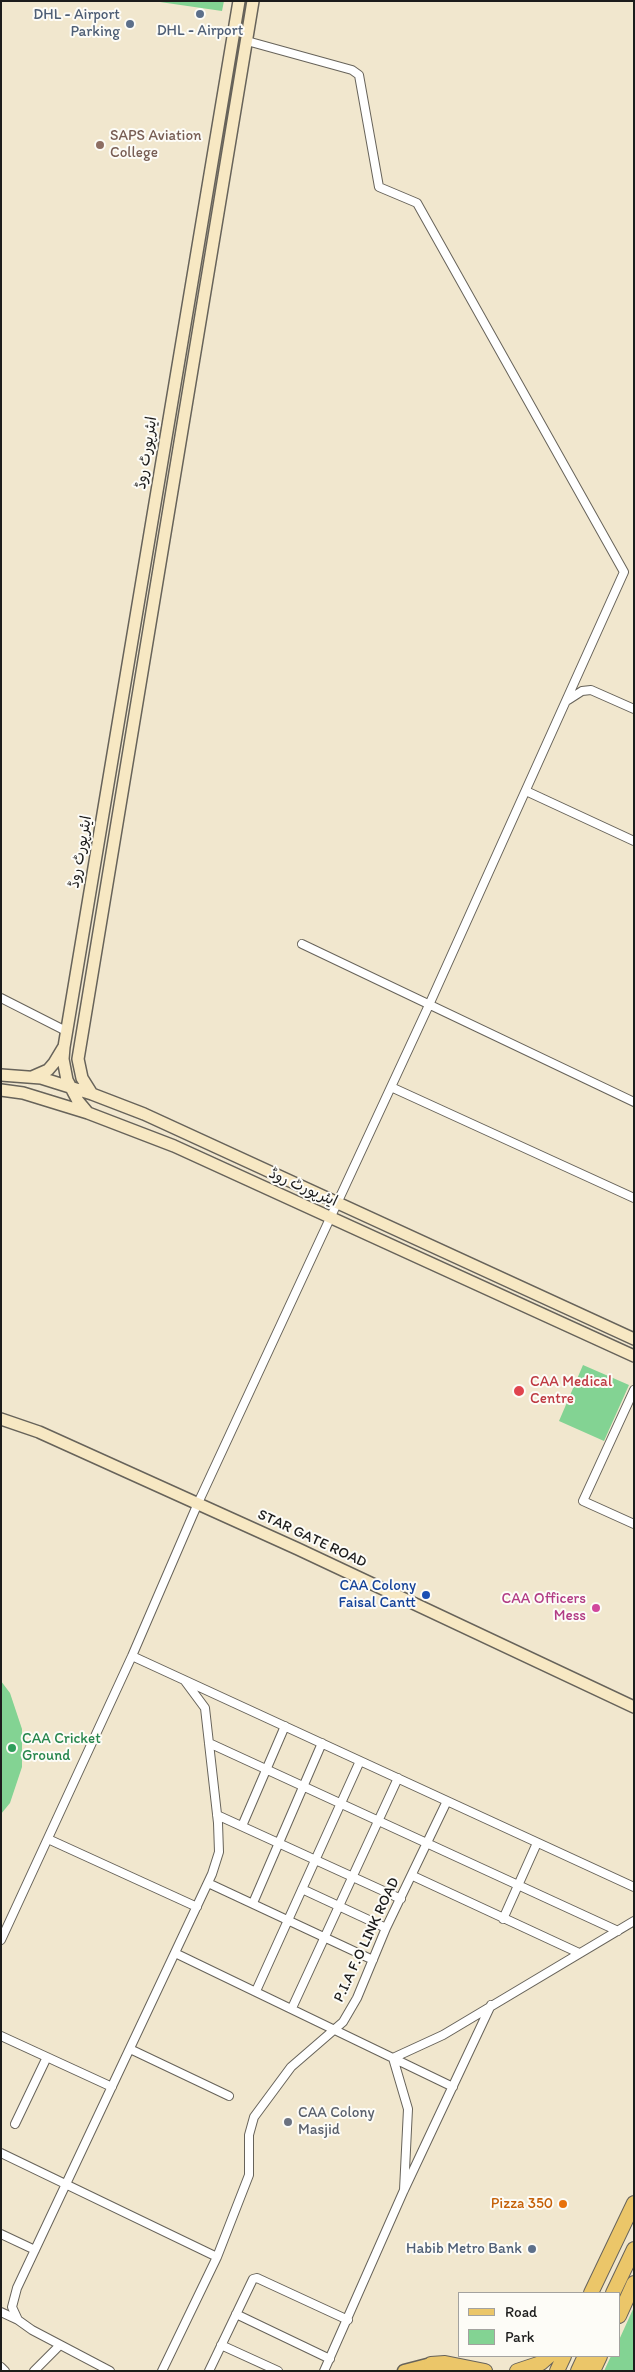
<!DOCTYPE html>
<html>
<head>
<meta charset="utf-8">
<style>
	body { margin:0 }
	#map { position:relative; width:635px; height:2372px; overflow:hidden; background:#f1e7ce; font-family:Itim,sans-serif }
	canvas { display:block }
	.frame { position:absolute; inset:0; border:2px solid #1c1c1c; pointer-events:none }
	.legend { position:absolute; left:458px; top:2292px; width:162px; height:65px; box-sizing:border-box; background:#fdfcf7; border:1px solid #a3a29f; margin:0; padding:6px 9px; list-style:none; font-size:15px; color:#1c1c1c }
	.legend li { display:flex; align-items:center; gap:10px; height:25px }
	.legend b { width:25px; border:1px solid #a3a29f }
</style>
</head>
<body>
<div id="map">
<canvas width="635" height="2372"></canvas>
<div class="frame"></div>
<ul class="legend">
<li><b style="height:6px;background:#ebc669"></b>Road</li>
<li><b style="height:14px;background:#83d393"></b>Park</li>
</ul>
</div>
<script>
const ctx = document.querySelector('canvas').getContext('2d');
ctx.lineJoin = 'round';
function fillPath(path, color) {
  ctx.fillStyle = color;
  ctx.fill(path, 'evenodd');
}
function poly(rows) {
  const path = new Path2D();
  for (const r of rows) {
    path.moveTo(r[0], r[1]);
    for (let i = 2; i < r.length; i += 2) path.lineTo(r[i], r[i + 1]);
  }
  return path;
}
function stroke(path, color, width, dash) {
  ctx.strokeStyle = color;
  ctx.lineWidth = width;
  ctx.lineCap = dash ? 'butt' : 'round';
  ctx.setLineDash(dash || []);
  ctx.stroke(path);
}
function label(font, color, halo, rows, align = 'center') {
  ctx.font = font + ' Itim,"Playpen Sans Arabic",sans-serif';
  ctx.lineWidth = 4;
  ctx.setLineDash([]);
  ctx.textBaseline = 'middle';
  ctx.strokeStyle = halo;
  ctx.fillStyle = color;
  for (const [text, x, y, turn = 0] of rows) {
    ctx.save();
    ctx.translate(x, y);
    ctx.rotate((+turn || 0) * Math.PI / 180);
    ctx.textAlign = isNaN(turn) ? turn : align;
    if (halo) ctx.strokeText(text, 0, 0);
    ctx.fillText(text, 0, 0);
    ctx.restore();
  }
}
const green = poly([
	[153,1,224,1,222,11],
	[583,1365,629,1385,604,1441,559,1421],
	[1,1681,10,1693,22,1729,22,1767,10,1803,1,1814],
	[634,2307,634,2371,604,2371,611,2356,619,2356,619,2340]
]);
const street = poly([
	[568,700,582,691,591,690,634,709],
	[526,791,634,841],
	[302,944,634,1102],
	[1,998,66,1031],
	[391,1087,634,1198],
	[634,1390,583,1501,634,1524],
	[132,1656,634,1887],
	[209,1743,618,1931],
	[217,1815,401,1899],
	[242,1826,285,1726],
	[48,1839,197,1907],
	[413,1876,579,1953],
	[208,1883,373,1960],
	[302,1889,386,1928],
	[253,1903,322,1743],
	[503,1919,537,1843],
	[1,1940,132,1656,198,1503,429,1005,624,572,417,203,379,187,359,75,352,70,247,41],
	[175,1953,453,2087],
	[256,1991,360,1761],
	[292,2008,398,1778],
	[1,2036,112,2087],
	[130,2049,229,2096],
	[15,2124,47,2057],
	[1,2153,217,2257],
	[404,2190,408,2109,393,2058,443,2035,634,1921],
	[1,2234,35,2250],
	[1,2312,18,2320],
	[236,2314,330,2359],
	[221,2345,278,2371],
	[1,2367,5,2371],
	[34,2371,60,2345],
	[110,2371,32,2330,18,2320,12,2307,17,2288,212,1874,219,1852,218,1823,205,1708,185,1681],
	[162,2371,217,2257,249,2175,249,2135,254,2117,291,2067,343,2022,357,1998,386,1928,447,1801],
	[209,2371,253,2279,257,2278,348,2320],
	[324,2371,404,2190,491,2005]
]);
const secondary = poly([
	[1,1075,41,1078,92,1094,144,1114,634,1339],
	[32,1077,48,1070,54,1063,63,1048],
	[1,1090,23,1093,88,1113,174,1146,634,1356],
	[92,1094,82,1078,78,1059,253,1],
	[88,1113,78,1101,67,1080,63,1059,64,1047,239,1],
	[1,1419,39,1432,298,1549,634,1707]
]);
const primary = poly([
	[404,2371,431,2364]
]);
const highway = poly([
	[591,2293,634,2203],
	[613,2293,634,2249],
	[619,2316,634,2283],
	[431,2364,445,2363,485,2371],
	[517,2371,541,2363,549,2356],
	[557,2371,564,2356],
	[578,2371,585,2356],
	[593,2371,600,2356]
]);
const markers = [
	[200,14,5,"#5c6f8a"],
	[130,24,5,"#5c6f8a"],
	[100,145,5,"#8d6e63"],
	[519,1391,6,"#e0444e"],
	[426,1595,5,"#1a4fb4"],
	[596,1608,5,"#d1479c"],
	[12,1748,5,"#2e9e5b"],
	[288,2122,5,"#6b7280"],
	[563,2204,5,"#e8710a"],
	[532,2249,5,"#5c6f8a"]
];
const serviceNames = [
	["DHL - Airport",120,15],
	["Parking",120,32],
	["DHL - Airport",200,31,"center"],
	["Habib Metro Bank",522,2249]
];
const educationNames = [
	["SAPS Aviation",110,136],
	["College",110,153]
];
const streetNames = [
	["ایئرپورٹ روڈ",147,453,-81],
	["ایئرپورٹ روڈ",81,852,-80],
	["ایئرپورٹ روڈ",303,1188,24],
	["STAR GATE ROAD",312,1539,25],
	["P.I.A F.O LINK ROAD",367,1940,-65]
];
const healthNames = [
	["CAA Medical",530,1382],
	["Centre",530,1399]
];
const transitNames = [
	["CAA Colony",416,1586],
	["Faisal Cantt",416,1603]
];
const hotelNames = [
	["CAA Officers",586,1599],
	["Mess",586,1616]
];
const leisureNames = [
	["CAA Cricket",22,1739],
	["Ground",22,1756]
];
const worshipNames = [
	["CAA Colony",298,2113],
	["Masjid",298,2130]
];
const foodNames = [
	["Pizza 350",553,2204]
];
fillPath(green, '#83d393');
stroke(street, '#67635a', 10);
stroke(secondary, '#67635a', 14);
stroke(primary, '#67635a', 15);
stroke(highway, '#67635a', 16);
stroke(street, '#fff', 8);
stroke(secondary, '#f7e8c3', 11);
stroke(primary, '#ebc669', 12);
stroke(highway, '#ebc669', 14);
for (const [x, y, r, color] of markers) {
  const dot = new Path2D();
  dot.arc(x, y, r, 0, 2 * Math.PI);
  ctx.fillStyle = color;
  ctx.fill(dot);
  stroke(dot, '#fdfcf7', 2);
}
label('15px', '#4e5e75', '#fdfcf7', serviceNames, 'right');
label('15px', '#785e54', '#fdfcf7', educationNames, 'left');
label('15px', '#1c1c1c', '#fdfcf7', streetNames);
label('15px', '#be3a42', '#fdfcf7', healthNames, 'left');
label('15px', '#164399', '#fdfcf7', transitNames, 'right');
label('15px', '#b23c85', '#fdfcf7', hotelNames, 'right');
label('15px', '#27864d', '#fdfcf7', leisureNames, 'left');
label('15px', '#5b616d', '#fdfcf7', worshipNames, 'left');
label('15px', '#c56008', '#fdfcf7', foodNames, 'right');
</script>
</body>
</html>
